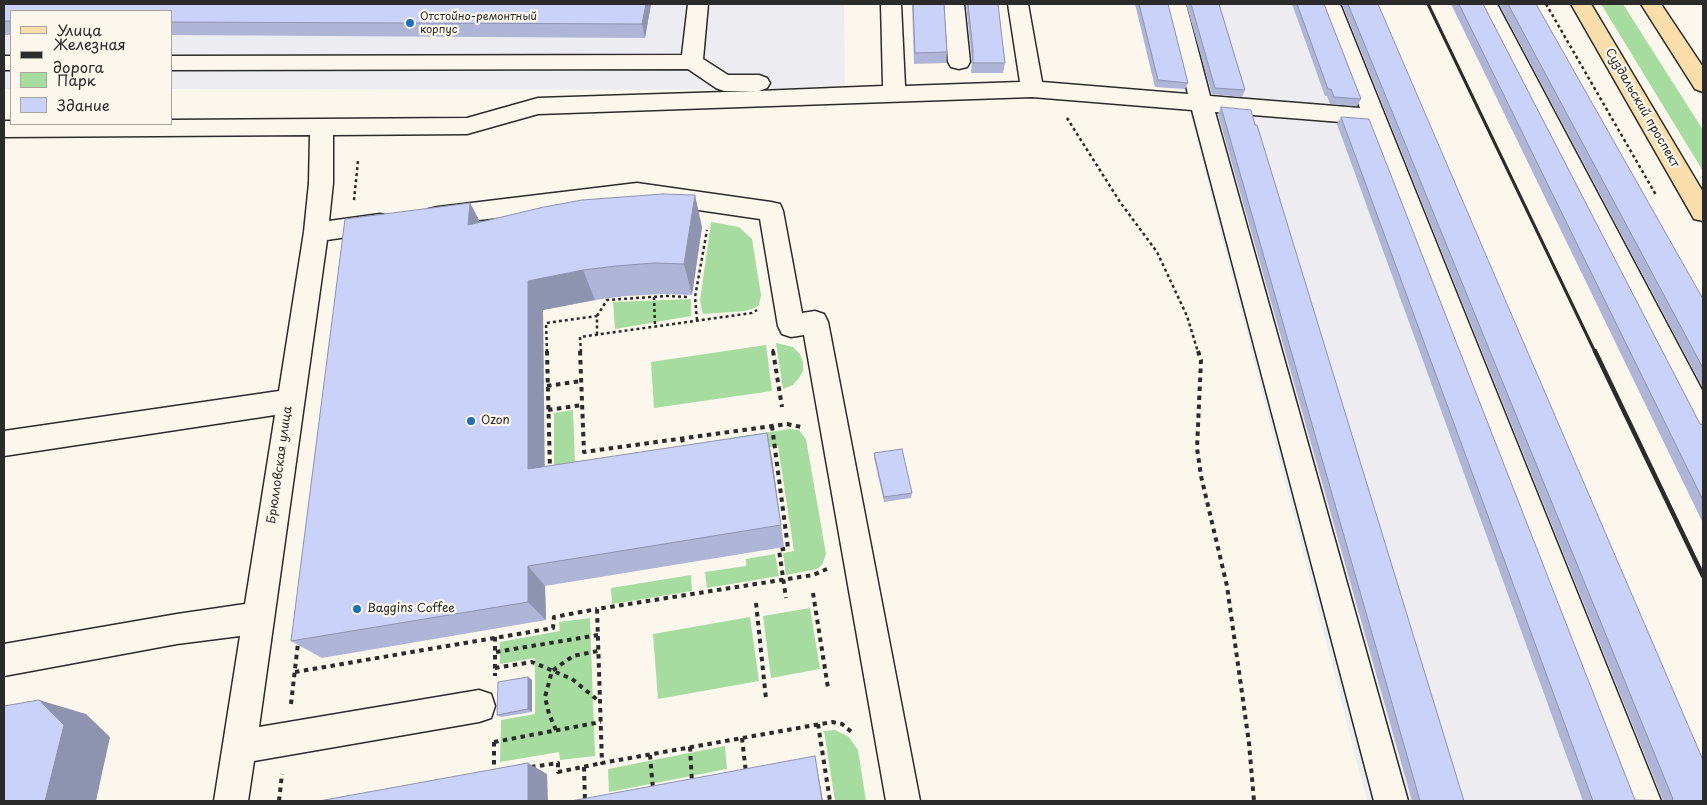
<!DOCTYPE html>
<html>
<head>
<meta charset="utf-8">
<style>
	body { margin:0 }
	#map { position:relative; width:1707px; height:805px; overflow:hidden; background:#fbf7ec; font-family:"Playpen Sans",sans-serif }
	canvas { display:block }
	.frame { position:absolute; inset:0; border:5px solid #2b2b2b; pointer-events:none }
	.legend { position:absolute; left:10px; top:10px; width:162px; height:115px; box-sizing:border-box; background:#fbf7ec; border:1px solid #a8a59f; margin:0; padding:6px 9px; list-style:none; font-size:15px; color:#2b2b2b }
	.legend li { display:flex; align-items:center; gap:10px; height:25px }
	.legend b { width:25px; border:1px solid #a8a59f }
</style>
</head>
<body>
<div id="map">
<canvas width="1707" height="805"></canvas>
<div class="frame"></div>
<ul class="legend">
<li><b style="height:6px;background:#f9deab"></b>Улица</li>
<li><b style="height:6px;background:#2b2b2b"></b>Железная дорога</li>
<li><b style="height:14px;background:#a6dca0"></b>Парк</li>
<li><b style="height:14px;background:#cbd2fa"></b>Здание</li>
</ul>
</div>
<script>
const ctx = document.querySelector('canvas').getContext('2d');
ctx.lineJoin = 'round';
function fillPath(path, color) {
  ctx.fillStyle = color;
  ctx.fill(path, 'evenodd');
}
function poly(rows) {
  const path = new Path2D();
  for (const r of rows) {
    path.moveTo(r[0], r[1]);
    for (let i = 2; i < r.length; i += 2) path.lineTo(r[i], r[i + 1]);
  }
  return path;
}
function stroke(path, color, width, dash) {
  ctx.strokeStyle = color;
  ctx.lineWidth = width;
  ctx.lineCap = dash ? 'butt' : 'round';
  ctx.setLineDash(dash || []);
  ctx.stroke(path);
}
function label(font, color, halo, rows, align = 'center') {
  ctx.font = font + ' "Playpen Sans",sans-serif';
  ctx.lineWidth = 4.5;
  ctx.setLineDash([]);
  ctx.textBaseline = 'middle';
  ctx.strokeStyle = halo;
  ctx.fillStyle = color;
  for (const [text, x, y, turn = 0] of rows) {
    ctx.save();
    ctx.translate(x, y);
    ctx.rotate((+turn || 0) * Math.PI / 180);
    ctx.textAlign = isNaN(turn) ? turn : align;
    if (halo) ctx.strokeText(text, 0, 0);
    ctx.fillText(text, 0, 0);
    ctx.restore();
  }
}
const built = poly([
	[4,4,844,4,845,90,171,89,171,11,11,11,11,89,4,89],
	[1135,4,1372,4,1703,801,1367,801,1190,113,1180,89,1155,87]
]);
const green = poly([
	[1601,4,1623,4,1703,130,1703,171],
	[711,222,739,227,752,239,761,295,759,305,755,308,745,311,703,314,700,301],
	[691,299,691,316,615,329,613,302],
	[776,343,793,347,800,354,803,362,803,371,799,378,793,385,783,389],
	[766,345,772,391,654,408,651,362],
	[573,410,575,462,554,465,554,413],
	[789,429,799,430,806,439,826,554,822,565,817,569,786,575,783,553,794,551,778,446,733,453,730,438],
	[775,554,779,576,707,588,705,572,746,566,746,559],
	[691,575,692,591,612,604,611,588],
	[810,608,820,669,771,678,763,616],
	[750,617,759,681,658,699,653,634],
	[590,618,595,756,560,760,559,752,500,762,501,720,535,714,535,658,500,664,500,642,560,631,559,622],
	[835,730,849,737,858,750,866,801,835,801,824,731],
	[725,746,727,769,609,792,608,769]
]);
const pathFar1 = poly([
	[1546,4,1656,195],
	[1067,118,1120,202,1157,252,1187,316,1198,352],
	[354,200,358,161],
	[654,297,655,326],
	[597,316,607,300,667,296,688,297],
	[697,320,695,297,707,230],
	[773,349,773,352],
	[547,352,546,323,597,316,597,335],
	[581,352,580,337,752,313,757,310]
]);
const path = poly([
	[547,351,550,470],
	[580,351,584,452,787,424,801,427],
	[773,351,782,407],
	[1198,351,1201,360,1197,448,1201,476,1227,586,1249,743,1254,801],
	[547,386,581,381],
	[548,410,582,405],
	[772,426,788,548,779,550,786,598],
	[682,438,684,450],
	[827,569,813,575,597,609,602,763,832,722,842,724,854,734],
	[813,593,828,688],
	[756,603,766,699],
	[495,637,495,676],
	[496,652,598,635],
	[495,668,532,662,572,679,600,702],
	[295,672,553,628,554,617,597,609],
	[291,704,298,643],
	[818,724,830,801],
	[556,730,549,714,545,697,552,671,573,656,598,651],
	[742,738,746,773],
	[494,742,601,722],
	[494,742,494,773],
	[690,747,692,783],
	[650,755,653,789],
	[531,767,558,763,558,772,602,763],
	[584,767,585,801],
	[279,801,282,774]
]);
const minor = poly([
	[688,4,708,4,703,59,728,75,759,75,767,78,770,83,767,88,759,91,883,86,881,4,901,4,905,86,1020,82,1008,4,1028,4,1042,82,1188,94,1166,4,1186,4,1210,96,1360,108,1320,4,1340,4,1661,801,1627,801,1366,124,1215,112,1408,801,1374,801,1192,110,1032,97,538,114,467,134,333,135,333,183,329,221,380,214,389,216,392,223,389,230,380,232,327,240,259,727,479,690,491,694,495,706,491,718,479,722,254,761,248,801,214,801,240,636,177,644,4,676,4,644,177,614,245,604,275,415,4,456,4,431,279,391,304,232,309,183,310,135,4,137,4,121,11,121,11,124,171,124,171,120,467,118,538,98,756,91,724,91,716,88,688,69,171,70,171,56,682,55,688,4],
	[944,4,964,4,970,62,967,67,959,69,951,67,948,62,944,4],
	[1477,4,1497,4,1703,392,1703,431,1693,428,1477,4],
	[4,56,11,56,11,70,4,70,4,56],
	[637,183,771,202,780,204,783,211,802,313,815,311,824,314,828,322,920,801,886,801,804,335,791,337,782,334,778,326,760,219,637,201,438,225,429,223,426,216,429,209,438,207,637,183]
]);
const major = poly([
	[1571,4,1591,4,1703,192,1703,221,1694,219,1571,4],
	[1641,4,1661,4,1703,67,1703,92,1695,89,1641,4]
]);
const railFar1 = poly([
	[1428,4,1595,352]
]);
const rail = poly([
	[1595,351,1703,576]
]);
const wall = poly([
	[4,4,651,4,645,38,171,35,171,11,11,11,11,35,4,35],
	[912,4,944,4,947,52,946,63,914,64],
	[966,4,998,4,1005,63,1003,73,971,73,972,62],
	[1135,4,1168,4,1188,83,1185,89,1155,87],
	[1186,4,1219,4,1245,90,1242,97,1212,94],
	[1292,4,1324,4,1361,99,1357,106,1330,104,1327,96,1325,96],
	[1342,4,1378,4,1703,801,1583,801,1337,124,1341,117,1635,800,1663,800],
	[1451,4,1483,4,1700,424,1703,425,1703,523],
	[1499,4,1536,4,1703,299,1703,388],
	[1221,107,1464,801,1412,801,1218,114],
	[470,203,480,222,702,227,692,295,663,294,626,296,595,300,543,310,544,467,772,458,784,547,545,586,546,620,322,658,291,641],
	[874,453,912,493,911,498,884,502,874,458],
	[528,677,532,680,532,712,501,717,497,715]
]);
const shadedWall = poly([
	[646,4,651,4,645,38,642,24],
	[695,195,702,227,692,295,684,264],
	[470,203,486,234,468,225],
	[583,270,595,300,543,310,545,493,528,469,528,281],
	[767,433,772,458,784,547,781,525],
	[528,566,545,586,546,620,528,602],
	[528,677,532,680,532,712,528,709],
	[39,700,86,714,110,737,96,801,45,801],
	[815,756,817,767,823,801,822,801],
	[528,763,547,774,548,801,528,801]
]);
const building = poly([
	[4,4,646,4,642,24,171,22,171,11,11,11,11,21,4,21,4,4],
	[913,4,944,4,947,52,915,53,913,4],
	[968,4,998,4,1005,63,973,63,973,51,968,4],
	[1139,4,1168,4,1188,83,1158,80,1139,4],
	[1191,4,1219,4,1245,90,1215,88,1191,4],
	[1297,4,1324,4,1361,99,1334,97,1331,89,1328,89,1297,4],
	[1348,4,1378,4,1703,760,1703,801,1593,801,1341,117,1369,119,1635,800,1671,801,1673,799,1348,4],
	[1459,4,1483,4,1700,424,1703,425,1703,500,1459,4],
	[1508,4,1536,4,1703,299,1703,368,1508,4],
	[1221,107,1251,110,1255,125,1257,125,1464,801,1420,801,1221,107],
	[663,194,695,195,684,264,654,263,616,266,583,270,528,281,528,469,767,433,781,525,528,566,528,602,291,641,345,219,470,203,468,225,544,207,582,200,663,194],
	[902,449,912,493,884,497,874,453,902,449],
	[528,677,528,709,497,715,498,682,528,677],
	[39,700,64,725,45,801,4,801,4,706,39,700],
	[815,756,822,801,571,801,815,756],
	[528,763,528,801,319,801,528,763]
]);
const markers = [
	[410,23,5,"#1f6fb2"],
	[471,421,5,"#1f6fb2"],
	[357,609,5,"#1f6fb2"]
];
const farPoinames = [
	["Отстойно-ремонтный",420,17],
	["корпус",420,30]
];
const streetNames = [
	["Суздальский проспект",1642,108,60],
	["Брюлловская улица",280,465,-82]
];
const poiNames = [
	["Ozon",481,421],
	["Baggins Coffee",367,609]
];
fillPath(built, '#edecf0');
fillPath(green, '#a6dca0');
stroke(minor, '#2b2b2b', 3);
stroke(major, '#2b2b2b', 3);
stroke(pathFar1, '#2b2b2b', 2.5, [3, 3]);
stroke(path, '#2b2b2b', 4, [4.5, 4.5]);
fillPath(minor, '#fbf7ec');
fillPath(major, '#f9deab');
stroke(railFar1, '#2b2b2b', 3);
stroke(rail, '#2b2b2b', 4.5);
fillPath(wall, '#afb5d7');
fillPath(shadedWall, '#8e93af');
fillPath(building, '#cbd2fa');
stroke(building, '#8e93af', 1);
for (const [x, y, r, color] of markers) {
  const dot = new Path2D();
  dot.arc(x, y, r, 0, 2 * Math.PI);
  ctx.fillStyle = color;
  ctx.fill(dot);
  stroke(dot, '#fbf7ec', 2);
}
label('11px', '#2b2b2b', '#fbf7ec', farPoinames, 'left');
label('12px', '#2b2b2b', '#fbf7ec', streetNames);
label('12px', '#2b2b2b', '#fbf7ec', poiNames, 'left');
</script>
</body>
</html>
